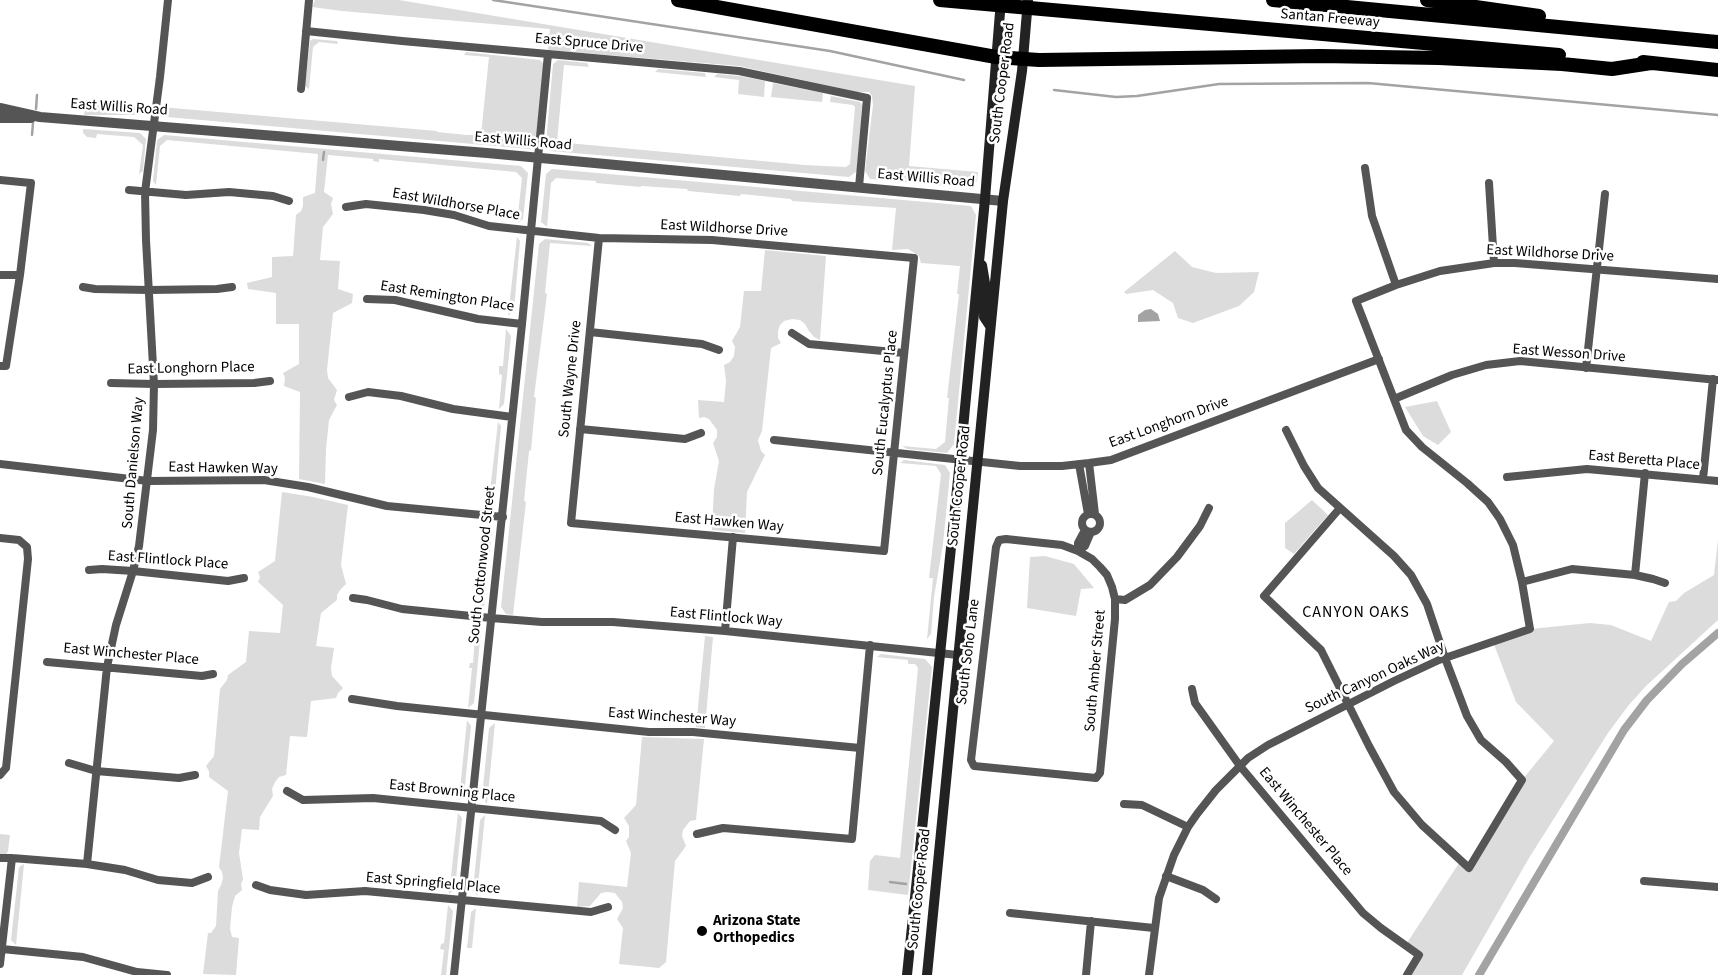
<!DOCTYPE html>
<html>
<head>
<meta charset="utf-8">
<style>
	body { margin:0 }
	canvas { display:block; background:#fff }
</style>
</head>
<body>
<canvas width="1718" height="975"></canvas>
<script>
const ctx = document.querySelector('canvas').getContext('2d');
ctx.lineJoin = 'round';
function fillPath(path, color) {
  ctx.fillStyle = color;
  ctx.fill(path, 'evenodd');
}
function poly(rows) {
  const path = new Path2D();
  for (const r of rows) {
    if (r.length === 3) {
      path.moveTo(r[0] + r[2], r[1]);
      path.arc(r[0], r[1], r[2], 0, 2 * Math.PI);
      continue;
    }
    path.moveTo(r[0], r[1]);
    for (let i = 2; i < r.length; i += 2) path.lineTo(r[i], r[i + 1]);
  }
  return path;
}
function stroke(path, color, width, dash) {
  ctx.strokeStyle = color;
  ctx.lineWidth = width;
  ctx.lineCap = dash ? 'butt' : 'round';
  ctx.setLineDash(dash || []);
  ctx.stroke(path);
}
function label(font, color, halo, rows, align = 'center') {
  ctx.font = font + ' "Source Sans 3",sans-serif';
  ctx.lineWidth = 5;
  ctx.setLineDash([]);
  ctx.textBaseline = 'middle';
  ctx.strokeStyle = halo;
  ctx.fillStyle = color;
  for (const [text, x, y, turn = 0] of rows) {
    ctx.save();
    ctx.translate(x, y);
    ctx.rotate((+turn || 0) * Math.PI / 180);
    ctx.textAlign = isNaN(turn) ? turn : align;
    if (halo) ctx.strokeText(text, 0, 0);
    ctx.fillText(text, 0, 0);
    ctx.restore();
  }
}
const green = poly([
	[315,0,399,0,915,86,909,166,978,172,977,181,970,188,870,179,865,171,873,105,872,96,869,92,857,92,739,66,548,50,550,29,342,11,312,7],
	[313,39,337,41,338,44,319,42,313,47,309,89,305,86,310,41],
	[466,52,540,60,544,64,536,143,530,149,167,117,162,112,161,107,437,131,437,132,467,135,481,135,489,57,464,55],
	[558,60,587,63,589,67,564,65,557,142,805,165,846,167,850,164,855,107,853,105,830,102,831,96,860,102,862,105,857,171,849,177,551,151,546,143,553,64],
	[658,69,705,73,706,77,655,72],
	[717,74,740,76,765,81,764,97,738,94,739,80,714,77],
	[773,83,823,93,822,102,771,97],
	[86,100,117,104,118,103,152,106,150,111,146,115,84,115],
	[83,129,140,133,146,139,143,171,139,174,143,145,134,137,97,134,96,138,87,137,83,133],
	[164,135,521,166,528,173,523,219,517,223,522,178,516,172,379,159,379,162,373,161,373,159,328,155,324,192,333,198,331,204,333,214,323,227,320,260,340,261,338,289,353,294,352,303,333,313,327,370,328,378,337,390,334,400,337,405,329,420,326,449,325,484,299,479,300,392,284,386,285,378,283,373,299,364,299,324,276,324,276,293,248,289,247,283,272,277,272,257,293,256,296,215,301,211,303,206,303,197,315,193,318,154,167,140,160,146,156,185,153,181,157,140],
	[552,169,971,206,976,215,954,444,947,453,907,449,902,446,936,449,945,442,949,398,947,398,959,294,957,294,960,266,921,263,919,256,908,249,892,250,896,208,792,201,791,199,741,194,740,196,688,191,687,189,641,186,641,187,596,183,596,181,556,178,551,183,547,227,541,222,546,174],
	[517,237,520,241,514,310,508,316],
	[545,239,588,243,592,246,550,243,545,293,547,294,534,397,536,398,531,450,529,451,524,501,526,502,513,615,506,614,501,607,539,244],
	[765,250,826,256,820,340,814,337,809,331,805,324,800,320,792,319,784,321,780,325,778,331,778,338,781,343,771,348,762,431,758,440,761,451,765,455,747,492,745,533,712,530,714,489,719,461,713,443,717,437,717,430,709,419,704,417,699,418,698,400,724,402,726,381,724,365,730,362,734,356,735,347,732,341,740,327,744,291,761,291],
	[1175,251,1192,267,1216,273,1259,272,1254,292,1239,306,1193,323,1178,318,1173,303,1153,290,1126,294,1124,292],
	[506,329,511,336,504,404,499,409,502,375,499,374,499,366,503,366],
	[1437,401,1451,432,1438,445,1423,436,1405,407],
	[498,422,501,426,494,504,488,509],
	[904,460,945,465,950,473,943,544,934,597,931,634,927,639,933,578,929,578,941,474,936,466,900,463],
	[282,492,313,497,348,505,341,565,346,584,340,590,337,595,337,600,321,613,316,646,334,648,331,668,332,676,343,688,338,693,336,698,311,701,307,737,290,736,286,775,279,777,275,782,272,789,273,796,260,817,259,830,242,829,239,853,243,879,241,884,242,890,235,896,232,907,230,929,232,937,239,938,236,975,203,974,208,933,211,933,216,926,218,891,221,885,223,878,222,872,219,867,228,791,209,777,209,771,206,766,214,756,220,689,227,680,228,675,246,662,249,631,280,633,283,605,258,582,260,577,258,572,275,561],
	[1312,500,1328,515,1294,554,1285,548,1285,523],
	[487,524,492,530,484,606,478,611,482,571,479,570,480,565,483,565],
	[1718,540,1718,620,1646,686,1628,706,1608,733,1529,858,1462,975,1407,975,1419,955,1405,946,1461,860,1469,867,1522,780,1554,741,1516,702,1493,642,1530,629,1590,623,1611,625,1651,641,1669,602,1676,601,1684,593,1714,575],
	[1045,556,1074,564,1094,588,1081,589,1076,616,1027,608,1030,557],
	[476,623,481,630,474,703,468,708,472,668,469,668,470,663,473,663],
	[705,636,713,637,705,728,696,727],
	[881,654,925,659,932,667,908,895,868,890,870,861,875,855,900,858,918,668,915,664,908,664,908,660,877,657],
	[467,720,471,726,464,795,459,800],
	[495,723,487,804,482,797,489,728],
	[642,737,704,739,696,820,690,821,683,830,682,836,686,846,675,861,666,962,659,968,619,964,623,928,617,919,623,908,622,902,615,893,607,892,601,893,590,906,577,907,579,882,627,887,631,853,626,841,629,837,629,826,624,818,636,805],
	[458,813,462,818,455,889,449,894],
	[485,815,477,896,473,890,480,820],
	[0,834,10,835,8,851,6,855,0,854],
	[24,864,16,945,11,940,19,867],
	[448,905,453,911,446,975,441,975,444,950,440,949,441,944,444,943],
	[476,908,472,948,467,948,471,912]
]);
const water = poly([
	[1151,309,1158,314,1160,321,1138,322,1138,315,1145,310]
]);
const stream = poly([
	[493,0,830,51,964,80],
	[1054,90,1116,97,1137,96,1219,84,1368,83,1718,115],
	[36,109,37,95],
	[32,135,33,123],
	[323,160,324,152],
	[890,882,906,884]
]);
const canal = poly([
	[1479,975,1624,730,1647,700,1682,664,1718,633]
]);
const minor = poly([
	[306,31,402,41,739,71,867,98,859,187],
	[301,89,309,0],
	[1365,168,1372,216,1396,285],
	[0,180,31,183,20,275,6,366,0,366],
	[1489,183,1494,263],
	[129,190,186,195,229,192,273,196,289,201],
	[346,207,366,204,424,210,454,215,489,226,599,238,712,240,914,258,884,551,571,523,599,238],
	[0,275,20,275],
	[83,287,95,289,149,290,217,289,232,287],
	[367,299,395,300,478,319,522,324],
	[590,332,702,344,719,350],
	[792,333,809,344,904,353],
	[1586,368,1605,194],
	[111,383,154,384,254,383,270,381],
	[349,397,368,392,401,396,453,409,512,417],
	[1394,399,1452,375,1486,365,1520,361,1718,380],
	[580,429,685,439,701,433],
	[1286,430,1304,466,1318,488,1394,556,1411,575,1427,604,1445,658,1467,716,1481,740,1506,762,1522,780,1469,868,1422,825,1394,792,1369,746,1321,650,1264,596,1340,508],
	[774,440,1020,466,1062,466,1089,463,1111,460,1379,359],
	[1089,463,1095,514],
	[0,464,148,481,264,480,308,487,387,506,503,517],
	[1079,464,1088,514],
	[1507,477,1587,469,1718,481],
	[1703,479,1713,379],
	[1091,523,9],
	[1085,530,1078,543,1078,551,1085,546,1091,532],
	[0,538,19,540,27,547,28,559,6,768,0,775],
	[1006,539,1062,545,1078,551,1092,559,1100,567,1107,575,1112,587,1115,599,1115,619,1100,773,1096,778,974,766,971,760,996,547,999,540,1006,539],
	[89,570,102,569,133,571,228,581,244,578],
	[1635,575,1645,473],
	[1522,582,1572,569,1635,575,1653,579,1665,583],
	[353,598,367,600,402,609,491,618,542,622,613,622,725,631,958,655],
	[1115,599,1125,600,1150,585,1177,557,1200,526,1209,508],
	[725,631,733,537],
	[47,662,202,676,213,674],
	[1192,689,1195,703,1240,766,1363,913,1381,928,1419,955,1407,975],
	[352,699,397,706,649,732,693,732,860,748],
	[69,763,96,771,179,778,195,775],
	[287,791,303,800,373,798,601,821,615,830],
	[1124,804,1142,805,1188,827],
	[697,834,723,828,852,839,870,645],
	[0,858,12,858,87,864,125,870,158,880,192,883,208,877],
	[87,864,107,667,116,625,133,571,139,546,153,430,154,384,146,240,145,192,160,77,168,0],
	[1166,876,1203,890,1216,899],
	[1644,881,1718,887],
	[256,885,270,890,306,895,365,891,591,912,608,907],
	[1010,913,1154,928],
	[2,949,83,957,137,972,167,975],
	[0,964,12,858],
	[454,975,522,324,548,54],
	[1086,975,1091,921],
	[1149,975,1159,898,1174,855,1188,827,1197,814,1216,790,1248,758,1268,745,1394,681,1439,660,1530,629,1522,582,1513,545,1500,519,1488,502,1467,483,1422,447,1406,430,1356,301,1396,285,1440,271,1494,263,1515,263,1718,279]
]);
const tertiary = poly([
	[0,108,40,117,487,153,1003,201],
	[0,118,31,118]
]);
const secondary = poly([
	[982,265,985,283,984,317,990,326],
	[907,975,960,460,985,199,1001,0],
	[927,975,1003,201,1022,71,1028,0]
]);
const motorway = poly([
	[678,0,996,57,1039,60,1320,56,1439,58,1562,64,1612,69,1651,63],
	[940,0,1559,55],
	[1273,0,1718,42],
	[1427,0,1539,16],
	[1643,62,1718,70]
]);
const markers = [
	[702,931,6,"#000"]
];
const streetNames = [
	["Santan Freeway",1330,19,5],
	["East Spruce Drive",589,44,5],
	["South Cooper Road",1003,83,-83],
	["East Willis Road",119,108,4],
	["East Willis Road",523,142,5],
	["East Willis Road",926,179,5],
	["East Wildhorse Place",456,205,10],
	["East Wildhorse Drive",724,229,3],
	["East Wildhorse Drive",1550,254,3],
	["East Remington Place",447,297,9],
	["East Wesson Drive",1569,354,4],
	["East Longhorn Place",191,369,-1],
	["South Wayne Drive",571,379,-84],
	["South Eucalyptus Place",886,403,-84],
	["East Longhorn Drive",1169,423,-20],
	["East Beretta Place",1644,461,5],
	["South Danielson Way",134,463,-85],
	["East Hawken Way",223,469,1],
	["South Cooper Road",960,486,-84],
	["East Hawken Way",729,523,5],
	["East Flintlock Place",168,561,4],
	["South Cottonwood Street",483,565,-84],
	["East Flintlock Way",726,618,5],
	["South Soho Lane",969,652,-83],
	["East Winchester Place",131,655,5],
	["South Amber Street",1096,671,-85],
	["South Canyon Oaks Way",1375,678,-25],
	["East Winchester Way",672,718,4],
	["East Browning Place",452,792,6],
	["East Winchester Place",1305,822,50],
	["East Springfield Place",433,884,5],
	["South Cooper Road",920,889,-84]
];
const poiNames = [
	["Arizona State",713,922],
	["Orthopedics",713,939]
];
const neighbourhoodNames = [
	["CANYON OAKS",1356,613]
];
fillPath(green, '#dcdcdc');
fillPath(water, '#a3a3a3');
stroke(stream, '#a3a3a3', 2.5);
stroke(canal, '#a3a3a3', 8);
stroke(minor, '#555', 8);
stroke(tertiary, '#555', 10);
stroke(secondary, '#222', 10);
stroke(motorway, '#000', 14);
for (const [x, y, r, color] of markers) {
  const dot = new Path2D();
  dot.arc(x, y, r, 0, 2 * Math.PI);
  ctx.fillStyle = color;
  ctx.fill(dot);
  stroke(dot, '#fff', 2);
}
label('15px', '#000', '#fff', streetNames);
label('bold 15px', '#000', '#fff', poiNames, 'left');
ctx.letterSpacing = '1px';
label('16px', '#000', '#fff', neighbourhoodNames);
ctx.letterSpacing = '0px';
</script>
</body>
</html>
